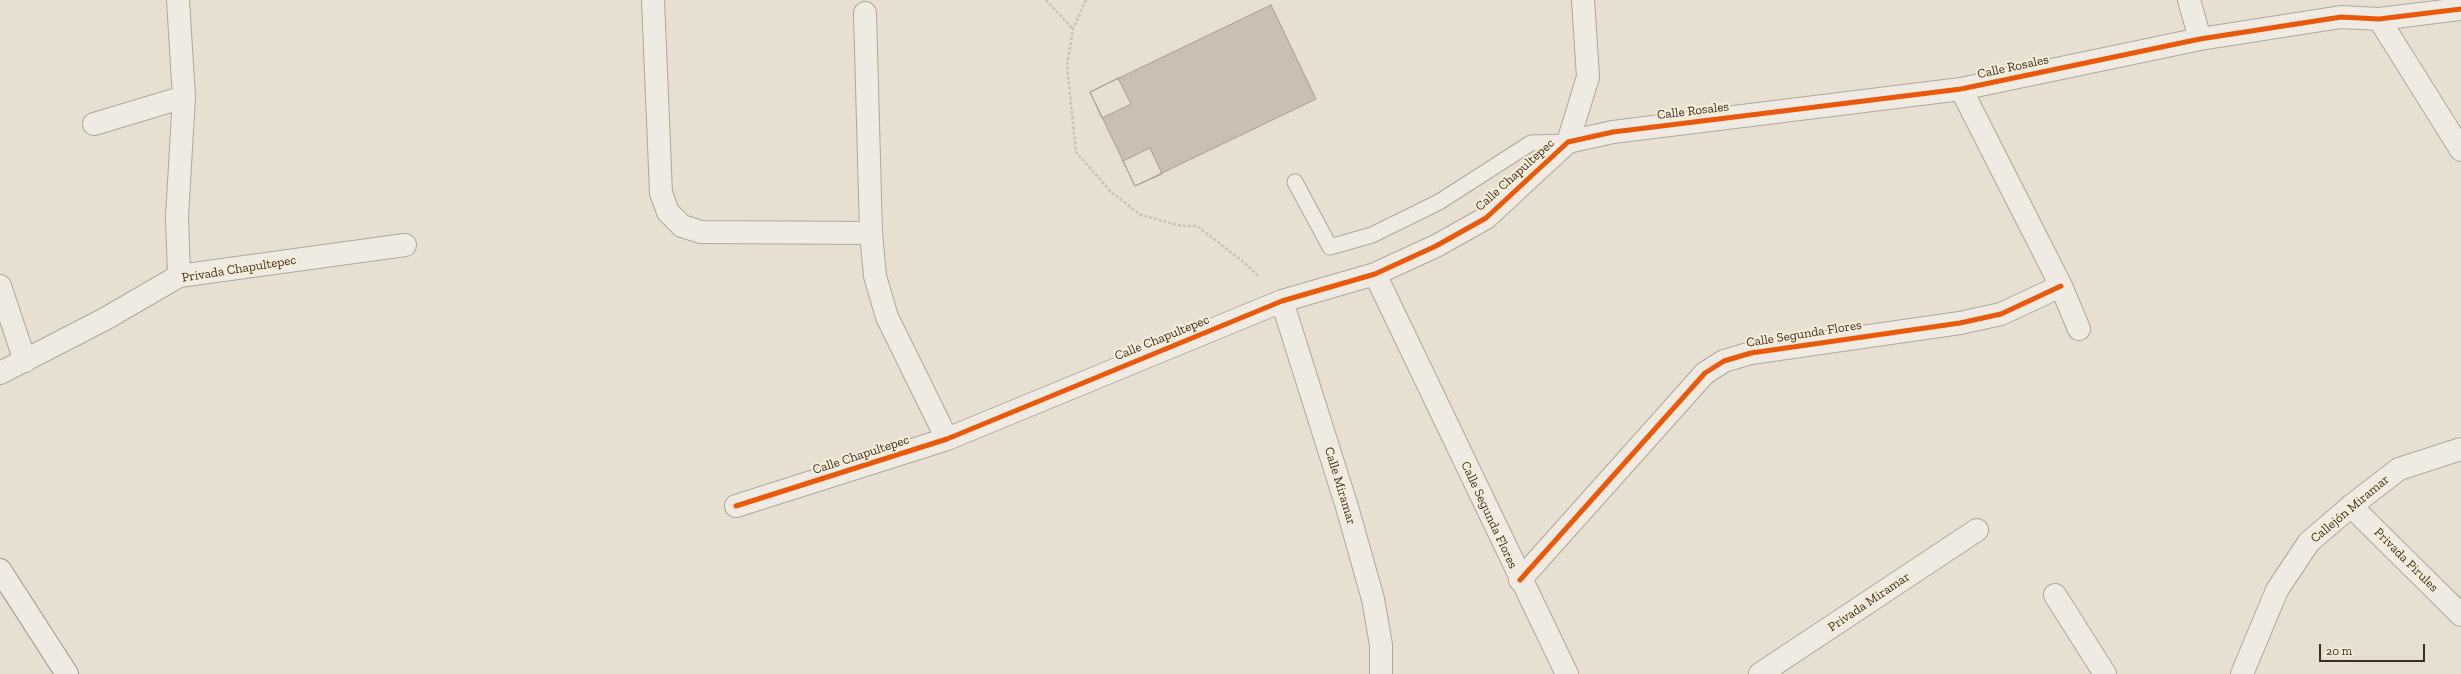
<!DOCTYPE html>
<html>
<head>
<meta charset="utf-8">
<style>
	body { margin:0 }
	#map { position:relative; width:2461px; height:674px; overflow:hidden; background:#e7e0d1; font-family:"Zilla Slab",serif }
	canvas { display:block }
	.scale { position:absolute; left:2319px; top:644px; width:106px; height:18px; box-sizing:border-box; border:2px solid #3d2e20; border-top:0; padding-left:5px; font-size:12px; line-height:14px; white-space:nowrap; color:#3d2e20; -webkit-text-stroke:3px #f7eed8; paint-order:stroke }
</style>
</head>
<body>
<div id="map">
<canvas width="2461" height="674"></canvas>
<div class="scale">20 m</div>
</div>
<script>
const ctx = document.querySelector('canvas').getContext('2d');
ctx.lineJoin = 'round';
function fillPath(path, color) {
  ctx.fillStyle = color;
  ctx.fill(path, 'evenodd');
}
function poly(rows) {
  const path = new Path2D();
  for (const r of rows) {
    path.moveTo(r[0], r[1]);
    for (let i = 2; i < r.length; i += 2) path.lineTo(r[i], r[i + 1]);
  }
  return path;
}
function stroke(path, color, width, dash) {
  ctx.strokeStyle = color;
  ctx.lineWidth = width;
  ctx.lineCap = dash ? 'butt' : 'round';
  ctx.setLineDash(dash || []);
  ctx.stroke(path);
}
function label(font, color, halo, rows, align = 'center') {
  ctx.font = font + ' "Zilla Slab",serif';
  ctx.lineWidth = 4;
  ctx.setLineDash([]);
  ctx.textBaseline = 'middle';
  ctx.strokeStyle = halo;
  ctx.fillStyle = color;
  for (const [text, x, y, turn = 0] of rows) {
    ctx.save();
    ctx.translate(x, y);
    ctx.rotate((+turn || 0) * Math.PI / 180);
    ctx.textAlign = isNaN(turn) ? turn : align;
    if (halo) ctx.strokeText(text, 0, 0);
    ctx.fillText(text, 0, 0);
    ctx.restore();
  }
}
const building = poly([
	[1271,5,1316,99,1135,186,1090,92,1271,5],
	[1118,78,1131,104,1102,118,1090,92,1118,78],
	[1150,148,1162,174,1135,186,1123,161,1150,148]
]);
const path = poly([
	[1046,0,1073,29],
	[1086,0,1073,29,1067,66,1076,152,1111,192,1141,215,1182,226,1197,226,1246,264,1259,277]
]);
const service = poly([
	[1295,182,1330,247,1372,235,1439,202,1531,143,1568,142]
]);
const minor = poly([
	[178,0,184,97,177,217,179,276],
	[653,0,661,193,668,212,682,226,701,232,871,233,875,276,887,317,947,439],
	[865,13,871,233],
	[2379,19,2461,150],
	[1961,89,2061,286,2079,329],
	[94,124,184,97],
	[1568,142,1588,77,1583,0],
	[1375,274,1567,674],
	[0,286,25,361],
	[1282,301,1347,507,1373,599,1381,645,1381,674],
	[0,373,105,319,179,276,405,245],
	[736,506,947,439,1282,301,1375,274,1436,246,1486,218,1568,142,1613,132,1961,89,2200,39,2341,17,2379,19,2461,9],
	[2351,506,2461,615],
	[1520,580,1705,373,1724,361,1751,353,1960,323,2001,314,2061,286],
	[2055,595,2105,674],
	[1760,674,1977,530]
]);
const tertiary = poly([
	[2189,0,2200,39],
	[2242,674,2277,590,2309,542,2351,506,2399,469,2461,449]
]);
const secondary = poly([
	[0,570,67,674]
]);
const cycleway = poly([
	[736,506,947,439,1282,301,1375,274,1436,246,1486,218,1568,142,1613,132,1961,89,2200,39,2341,17,2379,19,2461,9],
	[1520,580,1705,373,1724,361,1751,353,1960,323,2001,314,2061,286]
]);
const streetNames = [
	["Calle Rosales",2013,67,-12],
	["Calle Rosales",1693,111,-7],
	["Calle Chapultepec",1515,175,-42],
	["Privada Chapultepec",239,269,-9],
	["Calle Segunda Flores",1804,334,-9],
	["Calle Chapultepec",1162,338,-22],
	["Calle Chapultepec",861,455,-18],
	["Calle Miramar",1340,486,73],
	["Callejón Miramar",2350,509,-40],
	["Calle Segunda Flores",1489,515,65],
	["Privada Pirules",2406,560,45],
	["Privada Miramar",1869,602,-34]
];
fillPath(building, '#cbbfb2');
stroke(building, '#a89c90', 1);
stroke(service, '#ada599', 17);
stroke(minor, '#ada599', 24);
stroke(tertiary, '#ada599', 24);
stroke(secondary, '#9c958a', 24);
stroke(path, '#c8c2b9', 2.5, [3, 2]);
stroke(service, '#efebe3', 15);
stroke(minor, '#efebe3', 22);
stroke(tertiary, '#efebe3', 22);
stroke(secondary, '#efebe3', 22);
stroke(cycleway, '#e8590c', 5);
label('13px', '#3d2e20', '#f7eed8', streetNames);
</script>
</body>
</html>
